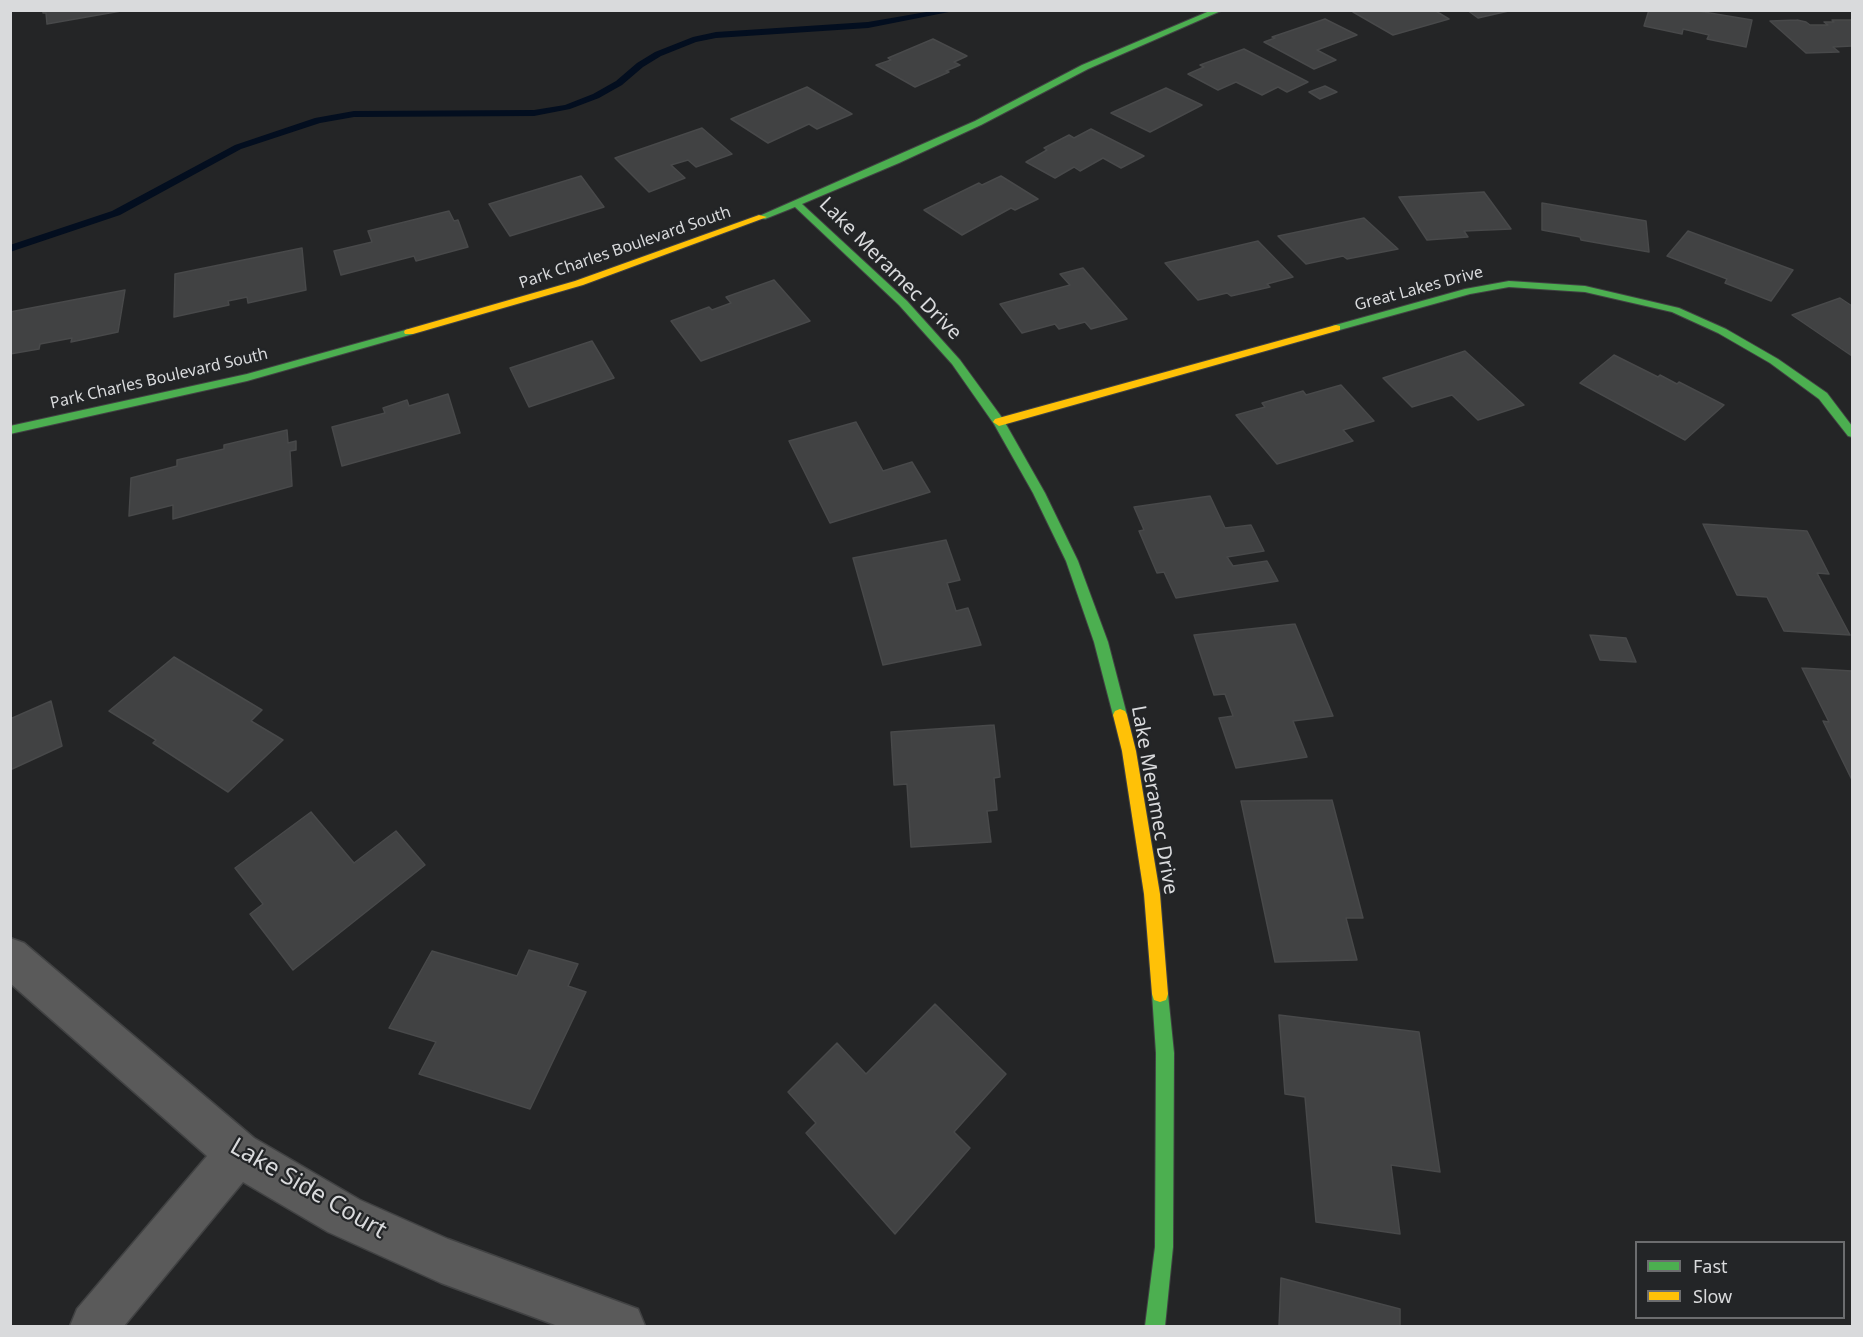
<!DOCTYPE html>
<html>
<head>
<meta charset="utf-8">
<style>
	body { margin:0 }
	#map { position:relative; width:1863px; height:1337px; overflow:hidden; background:#242526; font-family:"Noto Sans",sans-serif }
	canvas { display:block }
	.frame { position:absolute; inset:0; border:12px solid #d9dadc; pointer-events:none }
	.legend { position:absolute; left:1635px; top:1241px; width:210px; height:78px; box-sizing:border-box; background:#232527; border:2px solid #6c6d6f; margin:0; padding:8px 10px; list-style:none; font-size:18px; color:#d9dadc }
	.legend li { display:flex; align-items:center; gap:12px; height:30px }
	.legend b { width:30px; border:2px solid #6c6d6f }
</style>
</head>
<body>
<div id="map">
<canvas width="1863" height="1337"></canvas>
<div class="frame"></div>
<ul class="legend">
<li><b style="height:8px;background:#4caf50"></b>Fast</li>
<li><b style="height:8px;background:#ffc107"></b>Slow</li>
</ul>
</div>
<script>
const ctx = document.querySelector('canvas').getContext('2d');
ctx.lineJoin = 'round';
function poly(rows) {
  const path = new Path2D();
  for (const r of rows) {
    path.moveTo(r[0], r[1]);
    for (let i = 2; i < r.length; i += 2) path.lineTo(r[i], r[i + 1]);
  }
  return path;
}
function fillPath(path, color) {
  ctx.fillStyle = color;
  ctx.fill(path, 'evenodd');
}
function stroke(path, color, width, dash) {
  ctx.strokeStyle = color;
  ctx.lineWidth = width;
  ctx.lineCap = dash ? 'butt' : 'round';
  ctx.setLineDash(dash || []);
  ctx.stroke(path);
}
function label(font, color, halo, rows, align = 'center') {
  ctx.font = font + ' "Noto Sans",sans-serif';
  ctx.lineWidth = 4.5;
  ctx.setLineDash([]);
  ctx.textBaseline = 'middle';
  ctx.strokeStyle = halo;
  ctx.fillStyle = color;
  for (const [text, x, y, turn = 0] of rows) {
    ctx.save();
    ctx.translate(x, y);
    ctx.rotate((+turn || 0) * Math.PI / 180);
    ctx.textAlign = isNaN(turn) ? turn : align;
    if (halo) ctx.strokeText(text, 0, 0);
    ctx.fillText(text, 0, 0);
    ctx.restore();
  }
}
const stream = poly([
	[938,10,959,10,868,28,716,38,696,42,661,56,643,67,622,85,599,98,570,109,534,116,354,117,320,123,241,149,120,215,10,252,10,245,112,211,235,145,315,118,354,111,534,110,565,105,593,94,616,81,637,63,655,52,693,37,716,32,868,22,938,10]
]);
const building = poly([
	[43,10,121,10,121,11,47,24,46,13,43,13,43,10],
	[1358,10,1434,10,1449,19,1393,35,1353,12,1358,10],
	[1467,10,1513,10,1478,18,1467,10],
	[1649,10,1692,10,1752,20,1746,47,1707,39,1709,35,1683,29,1682,34,1644,26,1649,10],
	[1325,19,1357,35,1317,50,1336,60,1314,69,1264,42,1275,38,1272,37,1325,19],
	[1797,20,1806,22,1810,25,1828,25,1824,22,1834,22,1832,20,1852,20,1852,46,1833,47,1839,52,1806,53,1770,21,1797,20],
	[933,39,967,56,954,62,960,65,946,71,949,72,915,87,876,65,891,60,888,58,933,39],
	[1244,49,1308,82,1287,92,1278,87,1262,95,1236,82,1218,90,1188,74,1204,67,1200,65,1244,49],
	[1325,86,1337,92,1320,99,1309,92,1325,86],
	[807,87,852,114,817,129,809,124,768,143,731,119,807,87],
	[1166,88,1202,105,1150,132,1111,113,1166,88],
	[702,128,732,154,696,167,688,160,671,165,685,178,649,192,615,158,702,128],
	[1091,129,1144,156,1121,168,1103,158,1080,171,1074,167,1055,178,1026,162,1047,150,1044,148,1069,135,1074,138,1091,129],
	[581,176,604,207,510,236,489,204,581,176],
	[1001,176,1038,199,1015,210,1011,208,962,235,924,210,979,183,982,185,1001,176],
	[1484,192,1511,229,1464,231,1468,237,1427,240,1399,197,1484,192],
	[1542,203,1646,221,1649,252,1581,240,1580,237,1542,230,1542,203],
	[449,211,454,221,458,220,468,247,416,261,414,256,341,275,334,251,372,242,368,231,449,211],
	[1364,218,1398,249,1347,259,1343,256,1306,264,1278,236,1364,218],
	[1688,231,1793,270,1771,301,1725,283,1727,279,1667,256,1688,231],
	[1258,241,1293,277,1267,284,1270,287,1231,296,1227,293,1198,300,1165,263,1258,241],
	[302,248,306,290,248,303,247,297,228,301,229,305,174,317,175,274,302,248],
	[1083,268,1127,319,1091,329,1085,322,1059,329,1055,324,1022,333,1000,304,1070,285,1060,274,1083,268],
	[774,280,810,321,701,361,671,321,709,307,712,310,731,303,726,297,774,280],
	[125,290,118,332,71,342,72,338,40,344,39,349,10,354,10,312,125,290],
	[1840,298,1852,306,1852,356,1792,315,1840,298],
	[592,341,614,378,529,407,510,368,592,341],
	[1465,351,1524,405,1478,420,1452,395,1412,407,1383,378,1465,351],
	[1614,355,1658,377,1660,375,1677,384,1679,382,1724,405,1685,440,1580,383,1614,355],
	[1341,385,1374,421,1343,430,1353,441,1277,464,1236,415,1265,407,1262,403,1303,391,1306,395,1341,385],
	[448,394,460,433,342,466,332,427,385,413,383,408,407,400,409,406,448,394],
	[856,422,883,471,912,462,930,492,830,523,789,441,856,422],
	[287,430,288,443,296,441,296,450,290,451,292,486,173,519,173,505,129,516,131,478,177,466,177,460,224,449,224,445,287,430],
	[1210,496,1225,528,1251,525,1264,551,1227,557,1233,566,1267,561,1278,581,1176,598,1164,572,1157,573,1139,531,1144,530,1134,507,1210,496],
	[1703,524,1807,531,1829,574,1817,573,1850,635,1784,631,1767,597,1737,595,1703,524],
	[946,540,960,580,947,583,956,611,968,608,981,645,883,665,853,558,946,540],
	[1295,624,1333,716,1293,721,1307,757,1236,768,1219,718,1233,716,1225,694,1214,695,1194,635,1295,624],
	[1590,635,1626,638,1636,662,1600,660,1590,635],
	[174,657,262,710,251,721,283,740,228,792,153,743,156,740,109,711,174,657],
	[1802,668,1852,671,1852,780,1823,721,1829,722,1802,668],
	[51,701,62,746,10,770,10,719,51,701],
	[994,725,1000,777,994,778,997,810,987,811,991,842,911,847,907,784,894,785,891,732,994,725],
	[1332,800,1363,918,1346,918,1357,960,1275,962,1241,801,1332,800],
	[311,812,354,863,396,831,425,865,293,970,250,914,263,904,235,868,311,812],
	[529,950,578,964,568,986,586,992,530,1109,419,1074,436,1042,389,1028,432,951,517,976,529,950],
	[935,1004,1006,1074,954,1132,970,1148,895,1234,806,1133,816,1123,788,1092,837,1043,866,1074,935,1004],
	[1279,1015,1419,1032,1440,1172,1391,1165,1400,1234,1316,1222,1305,1097,1285,1094,1279,1015],
	[1281,1278,1400,1309,1400,1326,1279,1326,1281,1278]
]);
const street = poly([
	[10,938,24,943,254,1138,360,1200,448,1239,638,1309,645,1326,558,1326,441,1283,328,1232,243,1182,124,1326,70,1326,77,1309,207,1156,10,983,10,938]
]);
const fast = poly([
	[1212,10,1223,10,1088,69,981,125,899,163,802,204,907,301,960,360,1003,419,1045,493,1078,561,1108,642,1127,715,1125,719,1120,721,1115,719,1113,715,1094,642,1066,561,1033,493,994,424,952,364,899,305,795,207,765,219,757,217,975,121,1082,65,1212,10],
	[1509,281,1585,286,1679,308,1726,329,1778,359,1827,393,1852,426,1852,437,1848,436,1819,399,1770,363,1718,333,1672,312,1585,292,1509,287,1470,294,1336,331,1331,328,1332,326,1465,289,1509,281],
	[409,329,413,330,413,334,247,381,10,434,10,426,247,374,409,329],
	[1160,986,1166,988,1168,994,1174,1053,1173,1247,1165,1326,1145,1326,1155,1247,1156,1053,1152,994,1154,988,1160,986]
]);
const slow = poly([
	[759,215,767,217,583,285,413,334,405,334,404,332,405,330,575,281,759,215],
	[1336,325,1340,326,1340,330,999,426,993,422,995,419,1336,325],
	[1120,709,1125,711,1127,715,1136,751,1160,894,1168,994,1166,1000,1160,1002,1154,1000,1152,994,1144,894,1122,751,1113,715,1115,711,1120,709]
]);
const farStreetnames = [
	["Park Charles Boulevard South",625,248,-19],
	["Great Lakes Drive",1419,289,-15],
	["Park Charles Boulevard South",159,379,-13]
];
const streetNames = [
	["Lake Meramec Drive",890,269,45],
	["Lake Meramec Drive",1154,800,80]
];
const nearStreetnames = [
	["Lake Side Court",308,1189,30]
];
fillPath(stream, '#030e1f');
fillPath(building, '#414243');
stroke(building, '#48494a', 1.5);
stroke(street, '#414243', 3);
stroke(fast, '#414243', 2);
stroke(slow, '#414243', 2);
fillPath(street, '#5a5a5a');
fillPath(fast, '#4caf50');
fillPath(slow, '#ffc107');
label('16px', '#d9dadc', '#232527', farStreetnames);
label('20px', '#d9dadc', '#232527', streetNames);
label('24px', '#d9dadc', '#232527', nearStreetnames);
</script>
</body>
</html>
